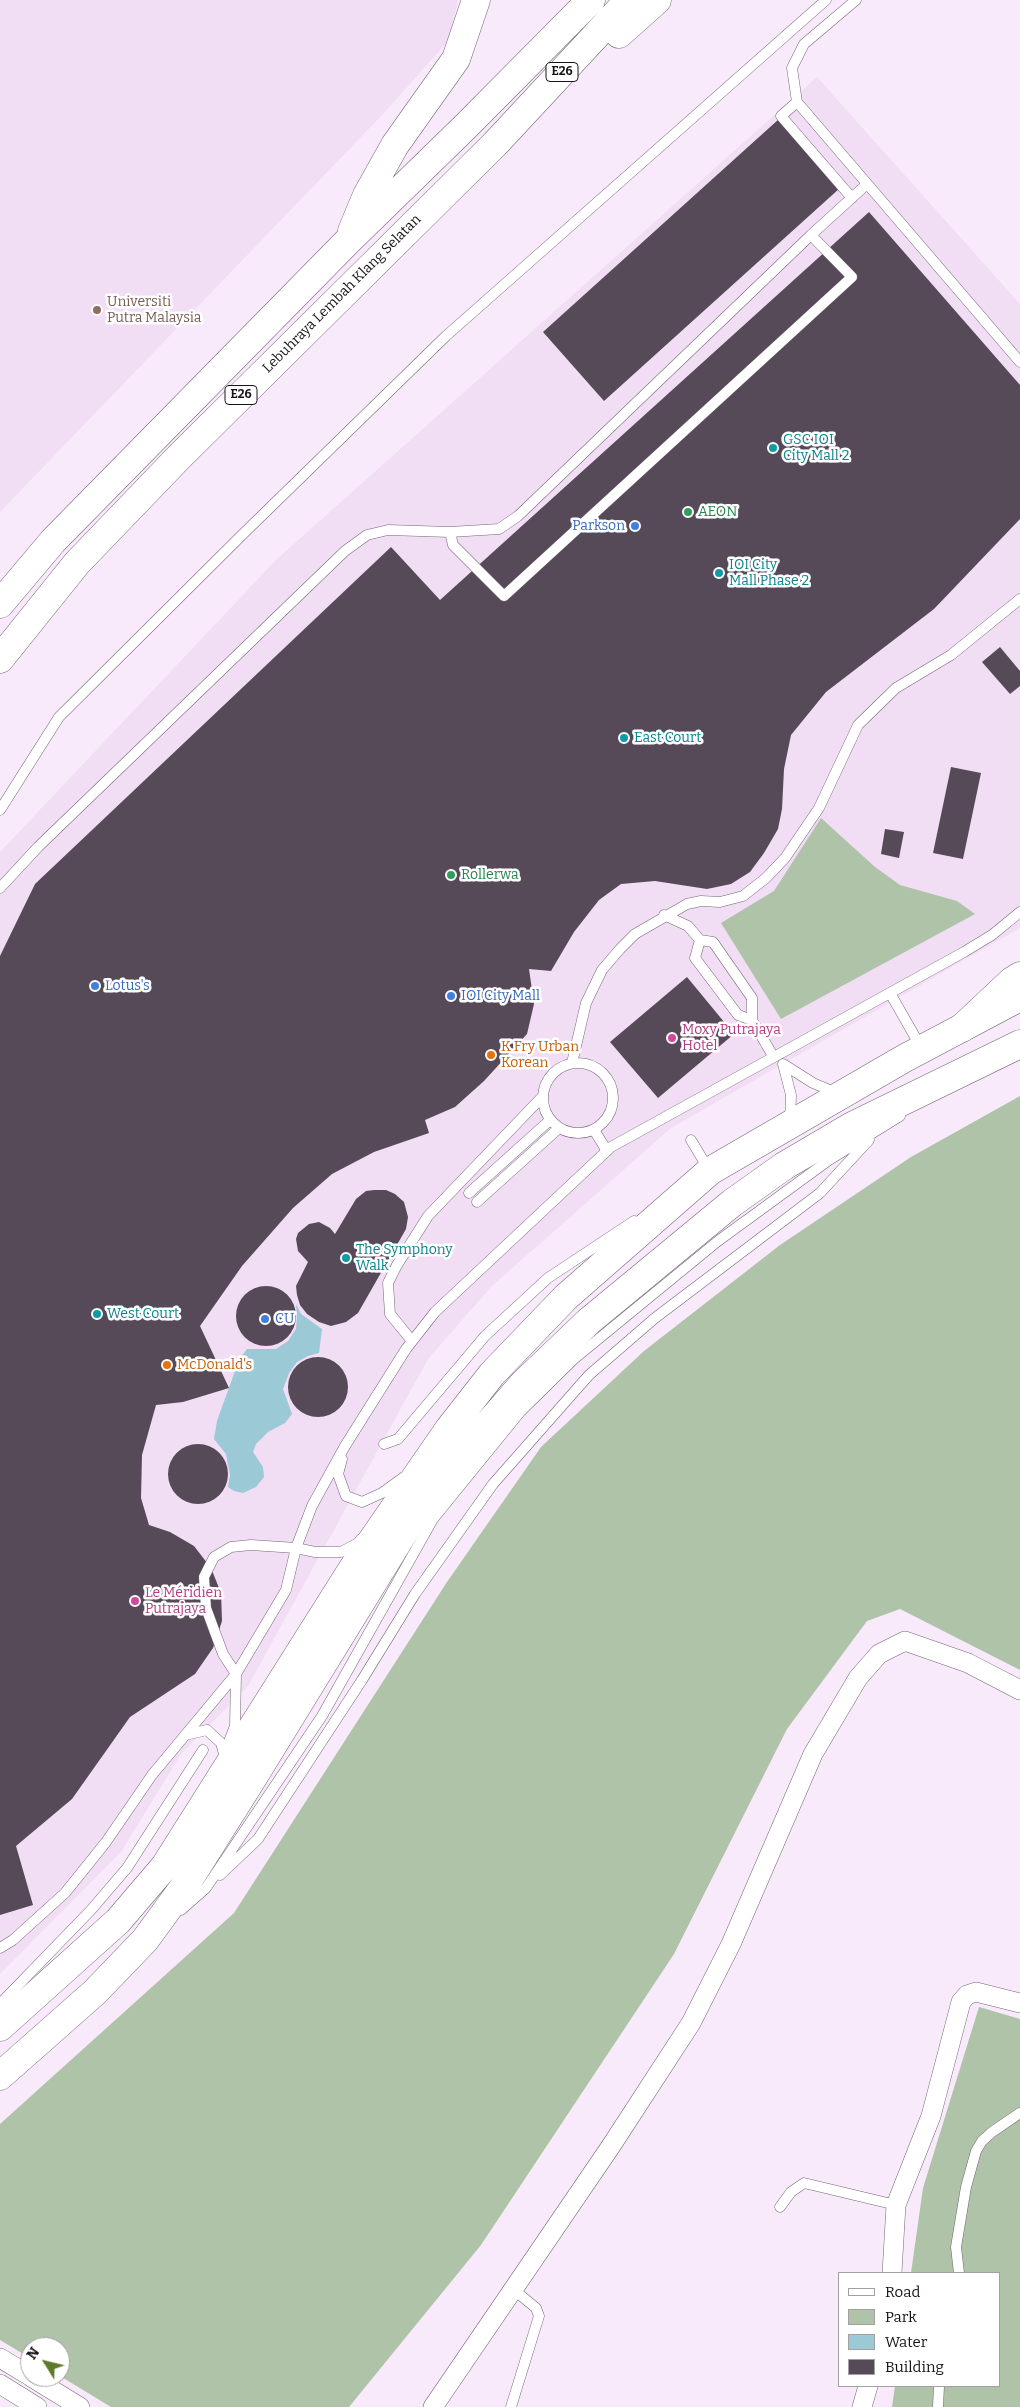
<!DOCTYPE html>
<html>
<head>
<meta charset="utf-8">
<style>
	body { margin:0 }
	#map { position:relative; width:1020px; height:2407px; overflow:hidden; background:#f8eafa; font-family:Bitter,serif }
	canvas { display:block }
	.legend { position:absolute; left:838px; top:2272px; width:162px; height:115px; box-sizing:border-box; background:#fff; border:1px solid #a2a0a3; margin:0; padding:6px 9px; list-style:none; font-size:15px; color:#171218 }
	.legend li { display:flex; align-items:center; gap:10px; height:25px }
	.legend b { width:25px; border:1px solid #a2a0a3 }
	.north { position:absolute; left:20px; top:2337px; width:50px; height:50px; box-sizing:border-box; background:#fff; border:1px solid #a2a0a3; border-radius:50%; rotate:306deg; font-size:14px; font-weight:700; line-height:20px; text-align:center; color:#171218 }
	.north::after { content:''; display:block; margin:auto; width:18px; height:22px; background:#607a2d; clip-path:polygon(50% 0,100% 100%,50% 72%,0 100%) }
</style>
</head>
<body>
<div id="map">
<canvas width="1020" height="2407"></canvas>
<ul class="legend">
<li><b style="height:6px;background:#fff"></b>Road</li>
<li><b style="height:14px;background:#aec3a7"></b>Park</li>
<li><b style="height:14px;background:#9cc9d6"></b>Water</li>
<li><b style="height:14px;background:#564a58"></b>Building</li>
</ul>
<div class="north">N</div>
</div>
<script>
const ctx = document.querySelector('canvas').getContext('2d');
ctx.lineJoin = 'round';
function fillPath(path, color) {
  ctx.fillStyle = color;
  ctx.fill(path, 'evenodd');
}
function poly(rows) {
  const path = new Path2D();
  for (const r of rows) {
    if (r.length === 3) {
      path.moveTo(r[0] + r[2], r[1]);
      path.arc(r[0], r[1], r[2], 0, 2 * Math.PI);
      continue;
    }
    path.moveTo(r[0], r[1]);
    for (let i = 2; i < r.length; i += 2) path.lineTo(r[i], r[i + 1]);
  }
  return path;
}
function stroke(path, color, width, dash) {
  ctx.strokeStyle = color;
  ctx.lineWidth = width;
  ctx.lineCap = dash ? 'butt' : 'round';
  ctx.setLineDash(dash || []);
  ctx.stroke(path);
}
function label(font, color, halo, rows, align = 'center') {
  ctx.font = font + ' Bitter,serif';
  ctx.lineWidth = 5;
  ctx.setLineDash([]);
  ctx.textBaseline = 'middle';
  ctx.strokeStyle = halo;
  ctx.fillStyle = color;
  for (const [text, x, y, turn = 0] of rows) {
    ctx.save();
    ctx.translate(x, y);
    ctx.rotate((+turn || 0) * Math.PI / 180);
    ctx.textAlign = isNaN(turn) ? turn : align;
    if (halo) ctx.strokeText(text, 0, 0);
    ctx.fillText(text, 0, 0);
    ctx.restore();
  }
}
const built = poly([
	[0,0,458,0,449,40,384,113,0,512],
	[817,77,1020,304,1020,928,671,1128,492,1286,428,1359,248,1686,181,1754,121,1852,0,1974,0,852,276,560]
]);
const green = poly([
	[821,818,875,867,900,885,957,901,975,914,781,1019,721,923,774,891],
	[1020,1096,1020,1670,900,1609,867,1621,787,1729,674,1954,481,2245,349,2407,111,2407,60,2376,60,2347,30,2347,30,2358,0,2340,0,2124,234,1913,447,1582,541,1447,644,1351,780,1245,911,1157],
	[979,2007,1020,2019,1020,2407,892,2407,895,2386,999,2386,999,2273,911,2273,923,2188]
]);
const water = poly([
	[296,1304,301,1314,322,1329,319,1353,308,1356,297,1362,289,1373,283,1389,292,1414,285,1423,268,1432,256,1444,253,1452,263,1467,264,1477,256,1487,243,1493,234,1491,228,1487,230,1475,226,1454,214,1439,217,1421,239,1360,247,1349,276,1349,288,1341,296,1329,297,1317]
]);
const building = poly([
	[779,119,840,188,604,401,543,332],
	[869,212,1020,385,1020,519,934,609,826,692,791,735,784,769,782,809,778,829,764,853,750,872,731,884,707,889,655,881,621,884,599,900,574,932,551,971,529,969,534,1004,527,1034,484,1081,455,1107,425,1120,429,1133,374,1152,332,1174,293,1208,242,1266,200,1326,229,1388,183,1402,156,1405,142,1455,141,1498,149,1525,170,1532,194,1546,211,1568,221,1593,222,1621,213,1648,195,1674,130,1717,72,1799,16,1846,33,1905,0,1915,0,956,35,884,391,547,440,600],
	[1000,647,1020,671,1020,686,1010,694,982,662],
	[951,767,981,773,963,859,933,853],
	[885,829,904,832,899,858,881,854],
	[687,977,734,1034,658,1098,610,1042],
	[374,1190,386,1190,395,1194,404,1202,408,1217,406,1229,358,1313,346,1322,331,1326,319,1322,307,1314,300,1305,297,1295,296,1286,308,1262,298,1251,296,1239,298,1233,309,1224,319,1222,330,1228,335,1234,356,1199,366,1191],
	[266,1316,30],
	[318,1387,30],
	[198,1474,30]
]);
const lane = poly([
	[856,0,804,44,792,68,797,102,1020,362],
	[797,102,781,116,852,198],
	[450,532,453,545,504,596,852,277,811,235],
	[0,810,59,717,245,532,446,336,826,0],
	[0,888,38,847,345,551,367,535,388,530,450,532,499,529,518,516,811,235,867,184],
	[664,915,688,926,700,940,713,942,752,998,752,1020,773,1056],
	[700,940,695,958,738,1015,752,1020],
	[890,993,922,1049],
	[578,1098,35],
	[572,1063,586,1003,602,970,620,949,635,934,687,904,701,901,720,902,743,896,766,878,785,858,819,808,858,725,896,688,951,655,1020,599],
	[790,1122,791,1095,783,1064,813,1083,837,1093],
	[594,1130,607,1151],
	[691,1140,709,1170],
	[469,1193,550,1120],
	[477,1202,559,1128],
	[412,1341,390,1314,388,1283,397,1265,428,1216,542,1097],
	[384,1444,398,1439,485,1336,548,1278,634,1221],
	[342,1459,338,1474,346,1496,362,1502,382,1493,404,1477],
	[185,1735,207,1730,221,1743,224,1754],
	[228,1744,235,1726,236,1674,223,1654,206,1608,204,1577,214,1557,231,1547,251,1545,296,1548,315,1552,341,1552,358,1543,361,1539],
	[220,1875,258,1839,362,1680,415,1594,493,1484,589,1375,655,1318,820,1193,869,1140],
	[181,1910,206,1888,322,1716,433,1519,520,1412,574,1359,718,1241,829,1160,900,1116],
	[0,1948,13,1940,65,1893,106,1842,152,1775,236,1674,286,1590,296,1548,312,1506,345,1446,406,1349,435,1312,611,1147,964,952,992,935,1020,912],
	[0,2004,91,1910,127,1868,203,1750],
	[780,2207,791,2192,804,2183,896,2205],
	[959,2273,956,2247,966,2187,976,2151,982,2141,992,2132,1020,2113],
	[511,2407,539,2316,536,2308,513,2289],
	[938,2407,939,2386]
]);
const street = poly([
	[892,2273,896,2205,931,2116,961,2002,967,1995,976,1992,1020,2003],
	[0,2358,30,2376],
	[31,2377,80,2407],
	[0,2384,37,2407],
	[433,2407,611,2146,691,2023,731,1944,813,1754,858,1678,879,1654,905,1641,968,1663,1020,1690],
	[862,2407,868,2386]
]);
const secondary = poly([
	[0,2027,118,1921,165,1866,353,1568,449,1429,492,1374,566,1297,710,1171,905,1058,1020,997],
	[0,2076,95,1992,145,1940,186,1884,249,1784,409,1524,458,1459,523,1384,589,1321,732,1203,784,1166,852,1126,1020,1044]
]);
const primary = poly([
	[962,1028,1012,981,1020,976]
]);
const highway = poly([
	[619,34,657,0],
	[352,231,367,195,395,145,456,59,476,0],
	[0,604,53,541,347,242,466,126,591,0],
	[0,659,77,563,179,457,495,144,629,0]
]);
const markers = [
	[97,310,5,"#8d6e63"],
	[773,448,5,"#0f9aa8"],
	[688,512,5,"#2e9e5b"],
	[635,526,5,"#3f7fe0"],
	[719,573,5,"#0f9aa8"],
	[624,738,5,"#0f9aa8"],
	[451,875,5,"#2e9e5b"],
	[95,986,5,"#3f7fe0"],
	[451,996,5,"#3f7fe0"],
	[672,1038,5,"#d1479c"],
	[491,1055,5,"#e8710a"],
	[346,1258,5,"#0f9aa8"],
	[97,1314,5,"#0f9aa8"],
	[265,1319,5,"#3f7fe0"],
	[167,1365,5,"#e8710a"],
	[135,1601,5,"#d1479c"]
];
const shields = [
	[562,72,32],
	[241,395,32]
];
const shieldNames = [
	["E26",562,72],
	["E26",241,395]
];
const streetNames = [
	["Lebuhraya Lembah Klang Selatan",342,294,-45]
];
const educationNames = [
	["Universiti",107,302],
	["Putra Malaysia",107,318]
];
const cultureNames = [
	["GSC IOI",783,440],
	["City Mall 2",783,456],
	["IOI City",729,565],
	["Mall Phase 2",729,581],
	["East Court",634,738],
	["The Symphony",356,1250],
	["Walk",356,1266],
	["West Court",107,1314]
];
const leisureNames = [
	["AEON",698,512],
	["Rollerwa",461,875]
];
const shopNames = [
	["Parkson",625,526,"right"],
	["Lotus's",105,986],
	["IOI City Mall",461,996],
	["CU",275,1319]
];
const hotelNames = [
	["Moxy Putrajaya",682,1030],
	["Hotel",682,1046],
	["Le Méridien",145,1593],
	["Putrajaya",145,1609]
];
const foodNames = [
	["K Fry Urban",501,1047],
	["Korean",501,1063],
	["McDonald's",177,1365]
];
fillPath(built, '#f1ddf4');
fillPath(green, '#aec3a7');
fillPath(water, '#9cc9d6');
fillPath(building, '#564a58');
stroke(lane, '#736775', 11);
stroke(street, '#736775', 20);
stroke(secondary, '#736775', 29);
stroke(primary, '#736775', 29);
stroke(highway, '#736775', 29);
stroke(lane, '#fff', 10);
stroke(street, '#fff', 19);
stroke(secondary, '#fff', 28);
stroke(primary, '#fff', 28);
stroke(highway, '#fff', 28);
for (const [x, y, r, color] of markers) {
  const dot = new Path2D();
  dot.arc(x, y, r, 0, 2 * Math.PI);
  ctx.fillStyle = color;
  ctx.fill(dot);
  stroke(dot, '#fff', 2);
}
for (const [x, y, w] of shields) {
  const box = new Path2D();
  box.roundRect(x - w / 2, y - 9.5, w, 19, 4);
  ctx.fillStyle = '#fff';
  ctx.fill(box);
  stroke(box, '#171218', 1);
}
label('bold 12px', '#171218', null, shieldNames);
label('14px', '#171218', '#fff', streetNames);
label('14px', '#785e54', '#fff', educationNames, 'left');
label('14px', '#0d838f', '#fff', cultureNames, 'left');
label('14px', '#27864d', '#fff', leisureNames, 'left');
label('14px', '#366cbe', '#fff', shopNames, 'left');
label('14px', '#b23c85', '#fff', hotelNames, 'left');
label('14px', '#c56008', '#fff', foodNames, 'left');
</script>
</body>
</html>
